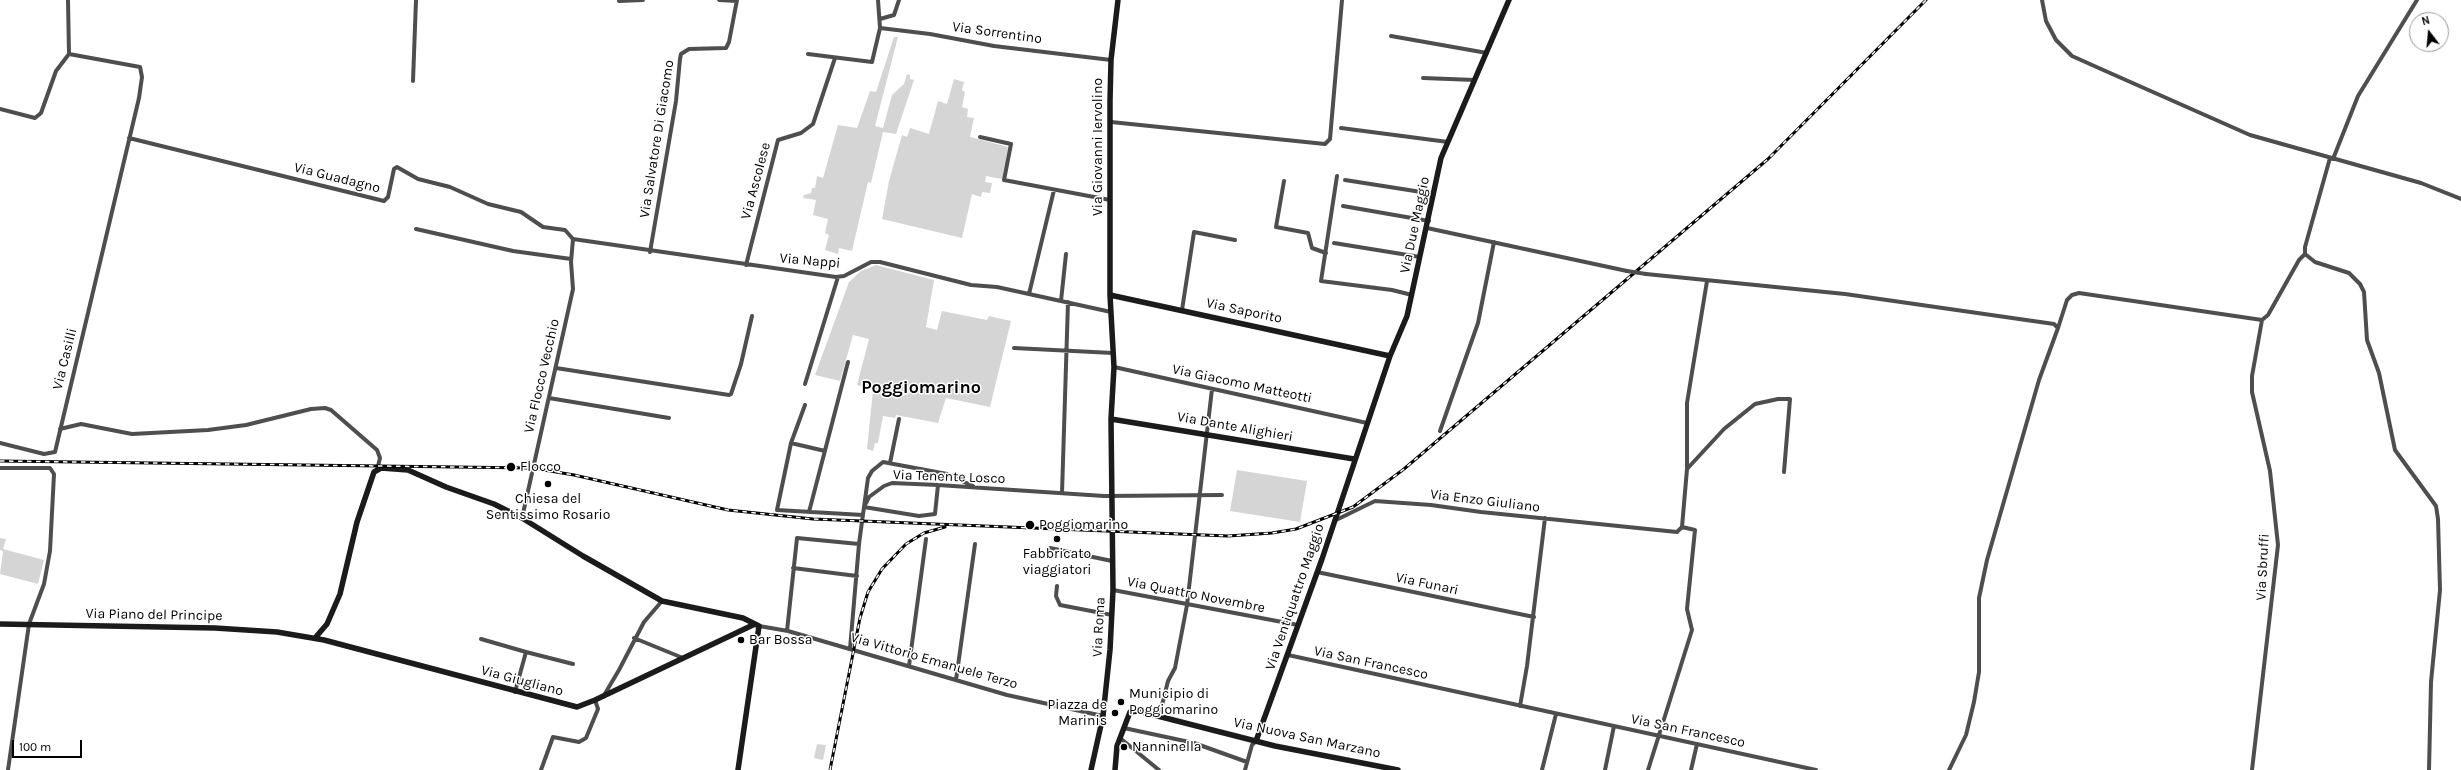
<!DOCTYPE html>
<html>
<head>
<meta charset="utf-8">
<style>
	body { margin:0 }
	#map { position:relative; width:2461px; height:770px; overflow:hidden; background:#fff; font-family:Karla,sans-serif }
	canvas { display:block }
	.north { position:absolute; left:2409px; top:12px; width:40px; height:40px; box-sizing:border-box; background:#fff; border:1px solid #999; border-radius:50%; rotate:344deg; font-size:11px; font-weight:700; line-height:16px; text-align:center; color:#000 }
	.north::after { content:''; display:block; margin:auto; width:14px; height:18px; background:#000; clip-path:polygon(50% 0,100% 100%,50% 72%,0 100%) }
	.scale { position:absolute; left:12px; top:740px; width:70px; height:18px; box-sizing:border-box; border:2px solid #000; border-top:0; padding-left:5px; font-size:12px; line-height:14px; white-space:nowrap; color:#000; -webkit-text-stroke:3px #fff; paint-order:stroke }
</style>
</head>
<body>
<div id="map">
<canvas width="2461" height="770"></canvas>
<div class="north">N</div>
<div class="scale">100 m</div>
</div>
<script>
const ctx = document.querySelector('canvas').getContext('2d');
ctx.lineJoin = 'round';
function fillPath(path, color) {
  ctx.fillStyle = color;
  ctx.fill(path, 'evenodd');
}
function poly(rows) {
  const path = new Path2D();
  for (const r of rows) {
    path.moveTo(r[0], r[1]);
    for (let i = 2; i < r.length; i += 2) path.lineTo(r[i], r[i + 1]);
  }
  return path;
}
function stroke(path, color, width, dash) {
  ctx.strokeStyle = color;
  ctx.lineWidth = width;
  ctx.lineCap = dash ? 'butt' : 'round';
  ctx.setLineDash(dash || []);
  ctx.stroke(path);
}
function label(font, color, halo, rows, align = 'center') {
  ctx.font = font + ' Karla,sans-serif';
  ctx.lineWidth = 3;
  ctx.setLineDash([]);
  ctx.textBaseline = 'middle';
  ctx.strokeStyle = halo;
  ctx.fillStyle = color;
  for (const [text, x, y, turn = 0] of rows) {
    ctx.save();
    ctx.translate(x, y);
    ctx.rotate((+turn || 0) * Math.PI / 180);
    ctx.textAlign = isNaN(turn) ? turn : align;
    if (halo) ctx.strokeText(text, 0, 0);
    ctx.fillText(text, 0, 0);
    ctx.restore();
  }
}
const green = poly([
	[894,37,898,37,875,126,883,128,892,95,904,84,907,74,910,75,910,79,914,80,896,134,883,132,871,183,868,182,852,251,839,248,838,254,825,250,829,235,825,233,828,219,813,215,816,200,803,198,804,195,811,193,812,188,815,188,817,176,823,178,838,125,857,128,870,91,876,92],
	[954,79,964,82,962,90,965,92,962,107,968,109,967,117,974,118,970,137,1008,147,1002,179,986,176,985,182,992,183,990,193,982,192,981,197,972,194,962,238,882,219,889,181,902,135,907,137,910,128,929,134,938,101,947,104],
	[876,265,934,280,926,327,937,330,942,311,987,320,989,316,1011,321,990,407,946,398,938,423,896,415,895,418,883,416,878,443,875,443,873,451,867,449,873,390,857,385,869,339,853,335,840,381,815,375,849,282,861,271],
	[1237,470,1307,481,1300,522,1230,511],
	[0,538,6,539,3,549,44,560,38,584,0,574,3,551,0,550],
	[817,744,826,745,823,760,814,758]
]);
const street = poly([
	[719,0,737,1],
	[878,0,880,28,930,34,994,46,1111,60],
	[2042,0,2046,21,2056,40,2072,56,2101,69,2250,135,2421,183,2461,199],
	[619,1,643,0],
	[880,19,894,15,899,0],
	[1391,36,1487,53],
	[808,54,872,62,880,28],
	[1423,78,1475,80],
	[413,81,416,0],
	[0,109,35,118,41,113,56,71,69,54,68,0],
	[1111,122,1325,144,1330,139,1342,0],
	[1341,128,1448,142],
	[980,137,1011,144,1004,180,1110,200],
	[129,138,384,201,388,197,394,169,397,167,418,179,450,187,488,204,521,212,543,227,565,230,573,239],
	[2330,158,2305,247,2305,254,2315,262,2349,273,2360,284,2364,292,2367,340,2379,373,2395,450,2436,506,2438,519,2440,590,2431,682,2429,770],
	[2333,159,2358,96,2417,0],
	[1337,176,1321,281,1392,290,1412,295],
	[1345,180,1434,194],
	[1284,181,1276,227,1308,233,1312,248,1326,253],
	[1343,206,1429,221],
	[1427,228,1627,271],
	[416,229,513,251,571,259],
	[573,239,836,277,844,276,871,262,880,262,971,285,997,287,1111,312],
	[1334,243,1420,257],
	[650,252,676,101,680,59,681,54,689,49,726,48,729,42,737,0],
	[746,265,778,140,801,133,813,124,835,58],
	[1646,274,1845,294,2054,324,2058,328,2039,380,1987,560,1979,598,1979,672,1974,702,1966,735,1949,770],
	[1029,294,1054,190],
	[1061,301,1066,254],
	[1182,310,1194,232,1235,240],
	[2058,328,2067,300,2072,295,2079,293,2262,320,2268,315,2299,260,2305,254],
	[1014,348,1113,353],
	[1114,367,1367,423],
	[556,368,729,395,731,394,741,364,752,316],
	[805,384,838,277],
	[549,398,669,418],
	[805,405,791,443,777,510,863,515],
	[60,429,81,424,132,434,208,430,246,425,311,409,325,408,331,410,377,450,380,458,377,470],
	[1440,431,1478,323,1494,242],
	[0,443,44,454,55,452,139,98,142,77,140,67,69,54],
	[791,443,825,451],
	[890,463,899,419],
	[0,468,50,468,54,474,50,551,44,584,29,624,8,770],
	[1687,469,1724,429,1755,404,1778,399,1790,399,1784,472],
	[938,485,935,514,919,516,864,507,868,478,872,471,883,462,947,474,973,486],
	[1062,493,1068,302],
	[809,512,848,362],
	[522,518,573,289,571,262,573,239],
	[1334,521,1375,501,1431,505,1481,512,1677,532,1682,527,1687,469,1687,403,1707,281],
	[1050,548,1112,561],
	[793,568,857,576],
	[1317,572,1534,617],
	[1057,586,1056,596,1060,605,1112,615],
	[1113,590,1298,625],
	[759,626,788,631,1007,695,1103,716],
	[787,631,797,538,859,544],
	[634,638,683,658],
	[481,639,526,652],
	[850,649,859,544,864,507,869,497,884,486,892,483,938,485,1104,496,1222,495],
	[1288,655,1816,770],
	[909,666,926,539],
	[956,680,975,544],
	[515,692,526,652,573,664],
	[603,697,619,670,644,622,662,601],
	[1520,706,1527,666,1545,518],
	[1159,717,1168,681,1175,668,1187,605,1212,389],
	[1124,728,1194,743,1247,762],
	[1120,738,1159,770],
	[541,770,553,737,579,742,586,738,598,709,595,700],
	[1245,770,1252,745,1256,741],
	[1542,770,1556,714],
	[1605,770,1614,726],
	[1648,770,1692,630,1687,609,1695,530,1682,527],
	[1691,770,1697,744],
	[2252,770,2278,545,2270,471,2252,392,2252,376,2262,320]
]);
const secondary = poly([
	[1110,295,1390,356],
	[1111,419,1354,459],
	[0,624,215,628,277,632,324,640,577,707,595,700,755,624],
	[315,638,327,624,340,594,357,522,374,472,381,468,408,470,446,487,494,504,522,518,583,556,662,601,743,618,759,626,738,770],
	[1256,741,1322,559,1390,356,1407,316,1441,158,1509,0],
	[1091,770,1103,716,1110,650,1113,590,1111,419,1114,367,1110,295,1110,101,1111,60,1118,0],
	[1115,770,1117,746,1130,712,1138,711,1275,746,1398,770]
]);
const rail = poly([
	[0,461,532,468,574,475,728,510,813,519,1228,536,1272,533,1296,529,1353,507,1404,469,1768,159,1926,0],
	[830,770,860,618,868,592,882,569,906,544,924,533,945,527]
]);
const streetBridge = poly([
	[1627,271,1646,274]
]);
const markers = [
	[511,467,5,"#000"],
	[548,484,4,"#000"],
	[1030,525,5,"#000"],
	[1057,539,4,"#000"],
	[741,640,4,"#000"],
	[1121,702,4,"#000"],
	[1115,713,4,"#000"],
	[1124,747,4,"#000"]
];
const streetNames = [
	["Via Sorrentino",997,33,8],
	["Via Salvatore Di Giacomo",657,139,-81],
	["Via Giovanni Iervolino",1098,147,-90],
	["Via Guadagno",337,178,14],
	["Via Ascolese",756,181,-75],
	["Via Due Maggio",1415,225,-78],
	["Via Nappi",810,261,5],
	["Via Saporito",1244,311,12],
	["Via Casilli",65,359,-76],
	["Via Flocco Vecchio",542,376,-77],
	["Via Giacomo Matteotti",1242,384,12],
	["Via Dante Alighieri",1235,427,10],
	["Via Tenente Losco",949,477,2],
	["Via Enzo Giuliano",1485,501,7],
	["Via Sbruffi",2263,567,-87],
	["Via Funari",1427,584,12],
	["Via Quattro Novembre",1196,595,11],
	["Via Ventiquattro Maggio",1295,597,-71],
	["Via Piano del Principe",154,615,1],
	["Via Roma",1099,627,-87],
	["Via Vittorio Emanuele Terzo",934,661,16],
	["Via San Francesco",1371,663,12],
	["Via Giugliano",522,681,15],
	["Via San Francesco",1688,731,12],
	["Via Nuova San Marzano",1307,738,12]
];
const poiNames = [
	["Flocco",520,467],
	["Chiesa del",548,499,"center"],
	["Sentissimo Rosario",548,515,"center"],
	["Poggiomarino",1039,525],
	["Fabbricato",1057,554,"center"],
	["viaggiatori",1057,570,"center"],
	["Bar Bossa",749,640],
	["Municipio di",1129,694],
	["Poggiomarino",1129,710],
	["Piazza de",1107,705,"right"],
	["Marinis",1107,721,"right"],
	["Nanninella",1132,747]
];
const districtNames = [
	["Poggiomarino",921,388]
];
fillPath(green, '#d5d5d5');
stroke(street, '#4e4e4e', 4);
stroke(secondary, '#1b1b1b', 5.5);
stroke(rail, '#000', 3);
stroke(rail, '#fff', 1.5, [4.5]);
stroke(streetBridge, '#4e4e4e', 4);
for (const [x, y, r, color] of markers) {
  const dot = new Path2D();
  dot.arc(x, y, r, 0, 2 * Math.PI);
  ctx.fillStyle = color;
  ctx.fill(dot);
  stroke(dot, '#fff', 1.5);
}
label('14px', '#000', '#fff', streetNames);
label('14px', '#000', '#fff', poiNames, 'left');
label('bold 18px', '#000', '#fff', districtNames);
</script>
</body>
</html>
